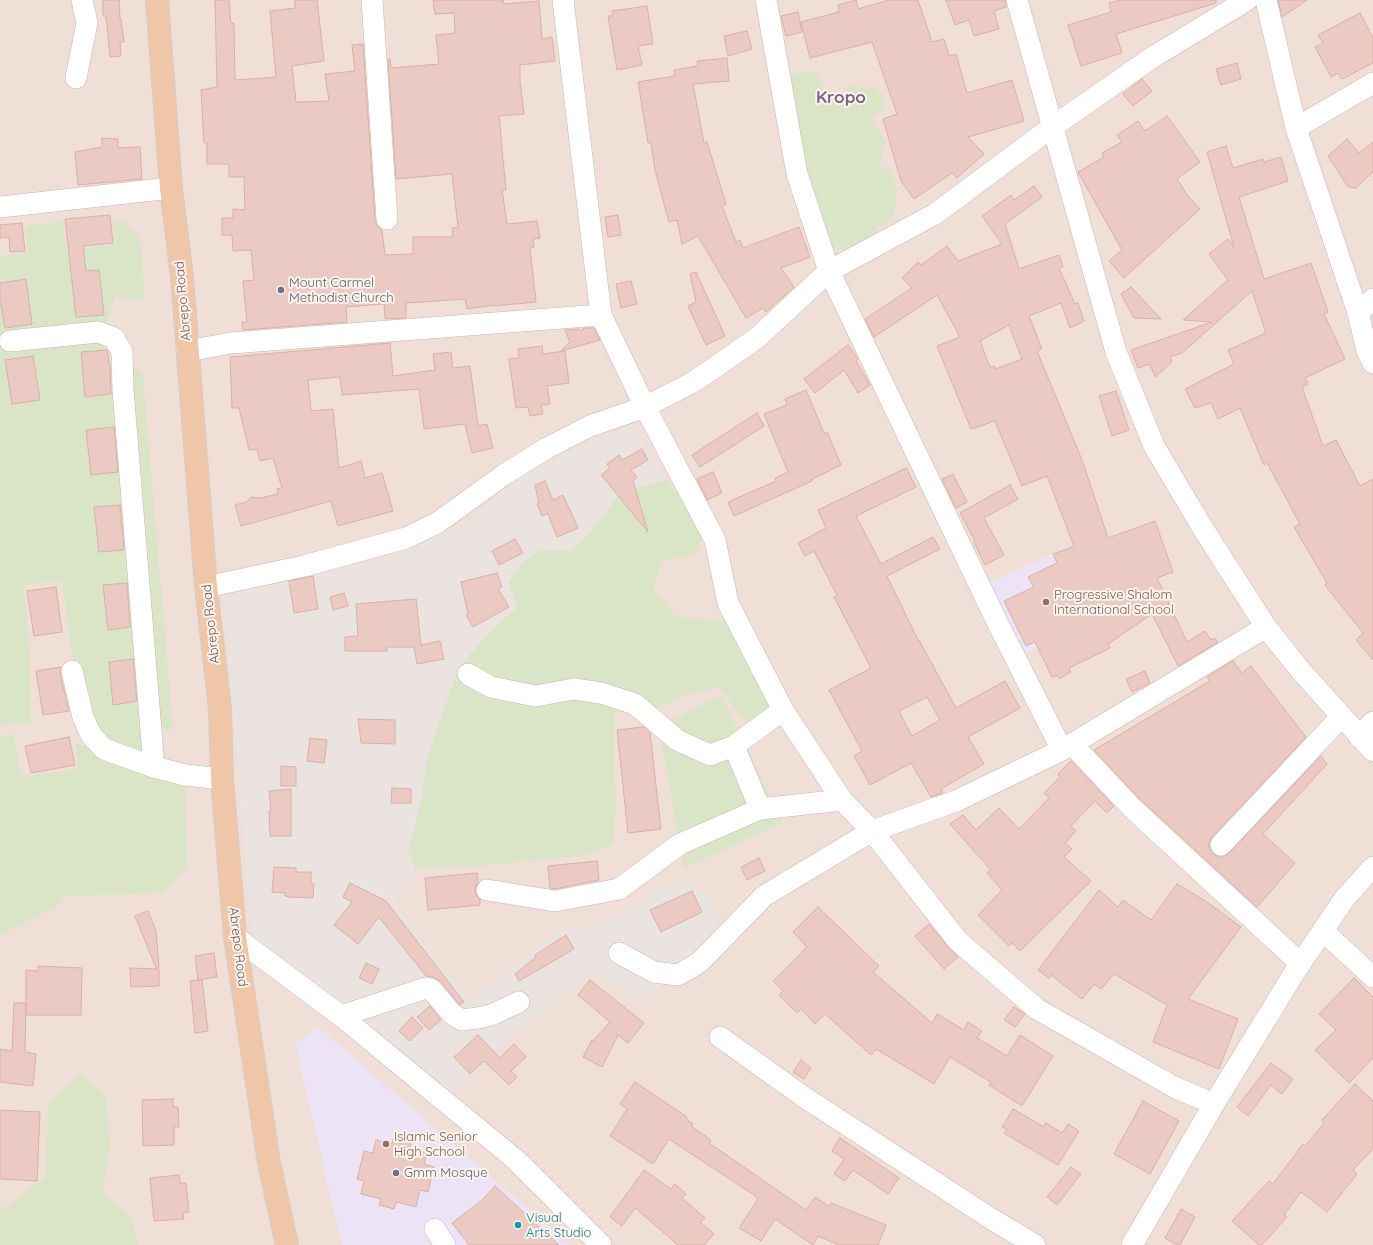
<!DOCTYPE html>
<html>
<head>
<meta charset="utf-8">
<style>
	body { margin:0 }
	canvas { display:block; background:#f9efe7 }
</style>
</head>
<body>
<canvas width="1373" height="1245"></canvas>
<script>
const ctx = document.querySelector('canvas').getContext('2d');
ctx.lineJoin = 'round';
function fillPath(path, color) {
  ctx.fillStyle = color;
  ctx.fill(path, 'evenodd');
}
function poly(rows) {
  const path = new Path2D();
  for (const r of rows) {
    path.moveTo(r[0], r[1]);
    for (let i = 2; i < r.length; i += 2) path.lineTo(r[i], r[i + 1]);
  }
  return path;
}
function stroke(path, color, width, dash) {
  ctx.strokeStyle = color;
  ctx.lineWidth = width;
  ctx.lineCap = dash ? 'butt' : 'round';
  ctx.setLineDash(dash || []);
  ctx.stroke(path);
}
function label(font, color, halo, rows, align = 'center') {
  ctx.font = font + ' Quicksand,sans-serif';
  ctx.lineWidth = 4;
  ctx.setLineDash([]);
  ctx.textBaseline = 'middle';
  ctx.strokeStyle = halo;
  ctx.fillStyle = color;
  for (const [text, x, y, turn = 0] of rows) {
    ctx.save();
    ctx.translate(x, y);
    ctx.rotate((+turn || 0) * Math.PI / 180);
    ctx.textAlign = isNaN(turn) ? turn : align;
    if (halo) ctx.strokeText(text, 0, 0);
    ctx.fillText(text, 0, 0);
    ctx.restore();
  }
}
const residential = poly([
	[0,0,1373,0,1373,1245,0,1245]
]);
const industrial = poly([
	[632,424,667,480,620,493,598,523,573,550,538,551,508,585,518,607,492,630,459,667,445,710,408,851,415,868,394,904,469,1000,560,930,600,925,678,880,707,893,726,932,678,973,639,1002,594,970,536,1017,450,1095,252,942,224,598,264,579,379,560,467,522,508,484,571,449]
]);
const education = poly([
	[1070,545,1103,620,1024,654,988,584],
	[318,1027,570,1245,342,1245,295,1043]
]);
const green = poly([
	[803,71,816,74,824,87,822,98,843,105,848,87,857,86,865,89,873,85,882,95,885,103,879,111,871,117,885,141,880,166,891,174,897,190,895,214,884,225,877,227,877,235,861,245,856,243,847,249,832,249,799,150,789,76],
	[124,221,140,240,145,299,115,297,107,320,146,753,139,753,98,736,71,649,62,581,24,585,29,644,31,723,0,725,0,256,27,253,25,226,63,222,66,250,114,244,113,222],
	[137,368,143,375,173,729,166,731,155,716,131,371],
	[667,480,704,533,694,555,662,561,653,589,676,617,728,622,773,708,756,727,739,714,719,687,687,695,650,711,615,713,613,740,616,806,613,844,587,855,468,867,415,868,408,851,420,806,428,755,459,667,492,630,518,607,508,585,519,566,538,551,573,550,598,523,620,493],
	[721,695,783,823,684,868,659,727],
	[14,734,21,776,78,769,76,743,185,786,187,866,164,893,62,896,59,905,0,935,0,737],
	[81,1074,106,1097,110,1144,103,1192,133,1220,138,1245,0,1245,0,1208,4,1208,46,1177,48,1104]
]);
const building = poly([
	[103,0,119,0,120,19,121,19,124,42,120,42,121,56,110,57,106,16,103,16,103,0],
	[215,0,229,0,231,23,234,23,235,80,276,77,270,11,295,8,295,0,317,0,324,61,292,66,296,102,329,101,325,74,355,71,352,45,363,44,375,220,377,226,382,230,385,255,413,254,413,237,453,237,452,228,458,227,452,174,396,179,388,59,390,59,391,68,439,64,436,35,455,33,454,13,435,14,433,0,503,0,504,4,539,1,542,39,552,37,555,61,520,65,520,81,524,114,499,116,506,190,502,190,507,224,537,221,540,238,533,239,534,247,530,248,536,302,494,306,494,305,467,309,465,299,406,303,406,318,385,319,384,304,346,307,347,322,243,330,242,322,247,322,243,281,254,280,251,250,233,251,232,235,222,235,222,218,233,218,233,209,245,210,244,177,229,177,229,164,207,164,207,143,204,143,201,90,217,87,215,0],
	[856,0,858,9,889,0,918,0,932,42,944,39,949,56,956,54,967,93,1012,80,1024,121,968,137,984,154,957,178,952,173,914,199,901,181,883,119,897,114,872,42,810,58,801,22,839,12,838,5,856,0],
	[946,0,1005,0,1006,7,994,11,999,29,974,36,969,20,955,25,946,0],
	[1120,0,1216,0,1216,3,1116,34,1122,53,1081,66,1068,25,1111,12,1109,3,1120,0],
	[1278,0,1307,0,1282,17,1278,0],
	[647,6,653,44,638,46,642,65,617,70,608,16,613,16,612,11,647,6],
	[798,12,802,32,786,36,781,16,798,12],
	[1360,13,1373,38,1373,63,1342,79,1338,73,1331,77,1315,47,1323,43,1318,35,1360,13],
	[747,31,752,49,728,56,724,36,747,31],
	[727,58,729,81,693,84,704,143,707,142,726,204,722,206,736,242,740,240,743,248,799,227,810,257,781,268,794,287,766,312,763,308,746,318,698,236,682,244,677,220,669,222,655,170,651,143,648,143,638,82,675,76,674,70,698,66,697,61,727,58],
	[1237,63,1241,79,1221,85,1216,69,1237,63],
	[1142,79,1152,91,1133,106,1123,94,1142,79],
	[1167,116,1200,162,1177,179,1188,196,1200,209,1124,278,1109,261,1122,250,1078,172,1104,157,1102,153,1122,142,1117,135,1138,121,1145,131,1167,116],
	[102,138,118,139,118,148,140,147,142,179,78,185,75,152,102,147,102,138],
	[1347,139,1359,153,1373,142,1373,172,1356,188,1348,187,1328,156,1347,139],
	[1226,146,1233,168,1263,159,1264,162,1281,157,1288,181,1239,197,1264,279,1311,263,1328,312,1324,314,1345,359,1305,378,1308,384,1302,387,1323,446,1336,440,1360,486,1373,479,1373,660,1356,640,1363,633,1325,585,1327,583,1294,527,1300,524,1267,463,1264,465,1240,408,1218,419,1211,403,1195,408,1185,389,1234,364,1228,350,1266,333,1252,291,1182,353,1170,357,1172,362,1155,377,1150,364,1138,368,1131,350,1212,322,1183,320,1228,280,1209,254,1228,239,1234,247,1207,152,1226,146],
	[1034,186,1042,197,1005,224,1019,269,1059,255,1063,267,1059,268,1075,304,1078,303,1084,321,1070,328,1061,303,1029,316,1042,349,1037,351,1082,460,1108,538,1155,521,1173,572,1157,578,1187,642,1205,631,1211,640,1215,638,1218,642,1178,666,1152,614,1108,644,1110,648,1069,668,1071,672,1059,679,1057,675,1052,677,1035,642,1026,646,1004,601,1034,587,1028,577,1057,563,1053,554,1074,546,1047,476,1022,486,995,421,971,429,937,346,960,337,937,295,874,337,865,319,912,288,902,278,918,262,921,265,947,246,958,261,1002,244,982,216,1011,195,1014,200,1034,186],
	[1009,325,1022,359,996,369,994,366,990,367,980,341,1009,325],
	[110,215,113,243,83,246,86,271,99,270,104,315,76,317,65,219,110,215],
	[618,215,621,235,608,237,605,217,618,215],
	[22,223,25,251,10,252,9,237,0,238,0,225,22,223],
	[696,272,725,336,706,345,688,306,696,302,690,274,696,272],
	[26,279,32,324,5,328,0,300,0,283,26,279],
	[631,281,637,304,621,308,616,284,631,281],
	[1131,287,1161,319,1134,318,1121,294,1131,287],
	[584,328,594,328,600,340,561,351,570,342,565,330,579,329,582,331,584,328],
	[390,343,393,376,435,370,433,354,451,352,453,368,470,366,478,426,487,424,493,448,472,453,465,424,424,429,419,389,342,395,340,377,308,380,311,411,333,409,339,468,361,461,365,478,382,473,393,511,338,526,331,501,241,526,235,505,246,502,252,497,260,498,278,494,277,489,282,488,273,458,260,461,257,449,249,450,239,408,232,408,230,357,390,343],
	[848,345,856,356,858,359,856,361,870,385,858,393,844,370,815,393,804,379,848,345],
	[542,346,543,354,565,351,569,383,547,386,550,404,541,405,543,414,530,416,528,407,516,408,509,359,519,358,518,349,542,346],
	[107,350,110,368,111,394,85,397,81,352,107,350],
	[33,356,40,400,12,404,5,360,33,356],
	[806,390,824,433,827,432,841,465,811,480,812,481,734,516,728,502,776,481,775,478,788,472,764,414,787,405,785,399,806,390],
	[1116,391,1129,430,1112,436,1099,396,1116,391],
	[757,413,764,426,700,467,692,455,757,413],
	[114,427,118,472,91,475,86,430,114,427],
	[642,449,648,460,631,470,637,477,633,481,648,532,601,475,610,468,607,464,619,455,622,460,642,449],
	[906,468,916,487,856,516,881,564,933,537,940,549,887,576,918,640,919,640,956,708,1005,681,1020,708,968,737,984,764,941,789,943,793,931,797,911,763,870,785,854,756,862,751,829,690,871,668,834,597,837,595,814,551,805,556,798,543,826,528,818,510,906,468],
	[927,697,940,720,912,736,899,711,927,697],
	[713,472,722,493,707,500,697,479,713,472],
	[953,474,967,502,956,508,942,479,953,474],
	[545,481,553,500,563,495,578,528,557,537,548,514,542,516,537,504,539,503,535,485,545,481],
	[1010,485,1018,499,984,518,1004,555,985,565,974,542,975,541,960,513,1010,485],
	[120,505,124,550,99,552,94,507,120,505],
	[515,539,523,553,499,565,492,551,515,539],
	[497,573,502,587,498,589,509,607,473,627,466,615,468,614,461,582,497,573],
	[313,576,318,609,294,613,289,581,313,576],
	[127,583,130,627,108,630,103,585,127,583],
	[56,587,62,632,34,636,27,591,56,587],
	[344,593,348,606,333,610,330,597,344,593],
	[416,599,421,645,440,641,444,659,417,664,414,647,387,647,387,651,345,651,345,637,358,636,356,604,416,599],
	[133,659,137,701,113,705,109,662,133,659],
	[1233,661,1242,673,1251,666,1306,737,1212,837,1209,843,1209,848,1213,853,1219,857,1224,857,1229,853,1321,756,1327,764,1263,834,1295,863,1257,907,1140,799,1094,750,1210,681,1207,677,1233,661],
	[61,667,60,674,69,711,43,715,36,671,61,667],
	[1145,671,1150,683,1132,692,1126,679,1145,671],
	[358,719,395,720,395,744,361,743,358,719],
	[644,727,650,733,661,829,628,833,617,730,644,727],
	[69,737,75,765,31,773,25,746,69,737],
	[310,738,327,740,324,763,307,761,310,738],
	[1071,761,1114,806,1107,813,1095,801,1071,826,1076,831,1065,843,1072,849,1064,857,1091,881,1020,951,1012,943,1009,946,978,915,1002,890,987,873,991,870,950,824,963,815,976,830,999,808,1019,829,1049,798,1044,793,1060,777,1058,774,1071,761],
	[281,766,296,767,296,786,281,786,281,766],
	[392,788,411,789,411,803,391,803,392,788],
	[291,789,291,836,270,836,269,811,271,811,269,791,291,789],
	[759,858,765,871,747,880,741,867,759,858],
	[597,861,599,880,555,889,550,888,548,866,597,861],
	[274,867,296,868,296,872,311,872,311,884,314,884,313,898,289,897,285,896,285,893,272,892,274,867],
	[477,873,478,882,475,888,476,894,480,899,480,905,428,910,425,878,477,873],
	[350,883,386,901,464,1002,460,1005,440,981,433,977,426,976,379,917,358,944,334,925,352,902,343,897,350,883],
	[1177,884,1207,902,1241,927,1188,999,1238,1019,1219,1069,1153,1042,1167,1005,1114,974,1101,989,1094,984,1082,999,1051,975,1049,978,1038,970,1099,890,1118,907,1123,900,1151,920,1177,884],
	[692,891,702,912,661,932,650,910,692,891],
	[818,907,879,966,873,972,932,1023,937,1014,964,1030,968,1022,982,1031,977,1038,1007,1056,1020,1035,1053,1056,1022,1106,989,1085,991,1082,950,1057,934,1084,876,1049,871,1055,825,1014,815,1024,801,1009,797,1013,779,995,783,991,773,981,807,947,793,932,818,907],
	[148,911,156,931,159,968,156,968,135,916,148,911],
	[929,924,949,948,958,957,944,969,915,936,929,924],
	[566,935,574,949,519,981,515,974,536,957,535,955,566,935],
	[214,953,217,977,198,980,195,956,214,953],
	[366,963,379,969,372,984,359,978,366,963],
	[38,966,82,968,81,1015,26,1015,26,970,38,971,38,966],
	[130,968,159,969,159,986,131,987,130,968],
	[1354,978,1373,997,1373,1058,1349,1083,1315,1050,1336,1030,1319,1014,1354,978],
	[202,980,208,1031,195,1033,190,981,202,980],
	[590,980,644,1023,628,1043,618,1035,602,1067,583,1057,592,1040,593,1041,610,1022,578,995,590,980],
	[14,1003,26,1003,25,1052,36,1054,33,1086,0,1082,0,1049,12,1051,14,1003],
	[430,1006,441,1020,429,1030,417,1017,430,1006],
	[1014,1007,1025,1014,1015,1027,1004,1020,1014,1007],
	[412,1017,423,1028,410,1041,399,1031,412,1017],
	[478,1035,500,1058,514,1044,526,1057,511,1071,517,1077,509,1085,484,1061,470,1074,454,1057,478,1035],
	[801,1060,811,1068,804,1079,793,1072,801,1060],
	[1271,1063,1293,1079,1282,1094,1271,1085,1248,1116,1237,1107,1271,1063],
	[635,1082,687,1117,686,1119,693,1124,691,1126,711,1140,709,1143,806,1210,815,1197,830,1207,831,1203,886,1225,878,1245,839,1245,818,1236,813,1245,775,1219,761,1241,739,1228,758,1199,754,1195,669,1139,653,1164,610,1136,627,1109,620,1104,635,1082],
	[1355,1084,1373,1101,1373,1149,1353,1170,1357,1174,1327,1212,1301,1192,1284,1215,1287,1217,1262,1245,1259,1245,1232,1221,1269,1181,1273,1184,1303,1144,1305,1146,1324,1123,1322,1120,1355,1084],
	[173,1099,173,1107,178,1107,179,1127,174,1127,174,1145,143,1146,142,1100,173,1099],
	[1143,1101,1179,1121,1150,1174,1114,1154,1143,1101],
	[1013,1109,1044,1127,1046,1123,1062,1133,1068,1124,1079,1131,1058,1165,1004,1133,1007,1129,1002,1127,1013,1109],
	[0,1110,40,1112,37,1181,0,1179,0,1110],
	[394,1136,412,1140,409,1149,427,1153,424,1164,434,1167,428,1192,420,1190,416,1207,396,1202,394,1209,379,1205,381,1199,361,1194,364,1181,357,1179,364,1151,373,1153,376,1140,392,1144,394,1136],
	[840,1138,899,1178,888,1194,853,1170,845,1181,834,1174,844,1159,832,1151,840,1138],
	[1071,1167,1081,1174,1057,1205,1047,1197,1071,1167],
	[644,1170,671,1189,675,1184,686,1194,682,1198,705,1218,700,1222,714,1234,704,1245,678,1245,635,1208,622,1226,610,1217,644,1170],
	[179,1175,180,1183,186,1183,189,1212,183,1213,184,1219,154,1221,150,1178,179,1175],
	[495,1186,559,1245,469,1245,452,1223,481,1201,495,1186],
	[1181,1209,1195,1217,1180,1245,1177,1245,1165,1238,1181,1209]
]);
const minor = poly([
	[372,0,387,219],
	[563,0,601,315,645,407,715,540,728,603,783,710,842,800,872,831,958,941,1037,1009,1174,1087,1214,1104],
	[766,0,797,174,829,271,999,626,1062,750],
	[1017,0,1116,352,1154,446,1202,527,1266,627,1301,671,1373,751],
	[1266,0,1296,128,1358,313,1367,350,1373,363],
	[76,78,87,23,82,0],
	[1296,128,1373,83],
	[0,207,171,188],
	[1358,313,1373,299],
	[10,341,98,332,114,338,122,352,123,390,154,767],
	[187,351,231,343,601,315],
	[206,587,304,566,406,538,437,523,505,474,547,448,590,426,645,407,695,381,757,338,829,271,935,214,1052,127,1153,57,1247,0],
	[72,671,83,717,91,735,104,749,154,767,185,775,222,779],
	[468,674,491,687,535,696,574,689,601,693,635,704,677,740,710,755,734,746,783,710],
	[1359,737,1373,722],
	[1072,744,1132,808,1301,964],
	[734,746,760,809],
	[1221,845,1341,717],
	[487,890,555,901,619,889,680,844,760,809,842,800],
	[1323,931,1373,977],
	[235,937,341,1016,516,1160,601,1245],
	[619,953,654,972,678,975,700,962,764,896,872,831,956,801,1062,750,1266,627],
	[341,1016,426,988,431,989,452,1014,462,1020,478,1018,491,1015,519,1002],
	[720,1037,804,1097,990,1218,1035,1245],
	[435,1229,445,1245],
	[1132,1245,1214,1104,1296,970,1345,898,1373,867]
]);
const major = poly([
	[157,0,171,188,182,277,206,587,220,709,222,779,235,937,269,1163,287,1245]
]);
const markers = [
	[281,290,4,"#6b7280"],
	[1046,602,4,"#8d6e63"],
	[386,1144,4,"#8d6e63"],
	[396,1173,4,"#6b7280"],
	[518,1225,4,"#0f9aa8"]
];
const worshipNames = [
	["Mount Carmel",289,283],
	["Methodist Church",289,298],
	["Gmm Mosque",404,1173]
];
const streetNames = [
	["Abrepo Road",183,301,-95],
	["Abrepo Road",211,624,-96],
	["Abrepo Road",238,947,83]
];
const educationNames = [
	["Progressive Shalom",1054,595],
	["International School",1054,610],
	["Islamic Senior",394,1137],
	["High School",394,1152]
];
const cultureNames = [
	["Visual",526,1218],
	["Arts Studio",526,1233]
];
const districtNames = [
	["Kropo",841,98]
];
fillPath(residential, '#f0dfd7');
fillPath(industrial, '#eae3e0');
fillPath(education, '#ece4f6');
fillPath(green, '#dae5c8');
fillPath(building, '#ebcac3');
stroke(building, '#dcafa5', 1);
stroke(minor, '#cab6af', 22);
stroke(major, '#d4ccca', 24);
stroke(minor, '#fff', 21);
stroke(major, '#efc6a8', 22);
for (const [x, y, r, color] of markers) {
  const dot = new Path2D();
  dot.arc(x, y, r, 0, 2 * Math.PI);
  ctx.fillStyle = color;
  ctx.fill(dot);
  stroke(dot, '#fdf3ed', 1.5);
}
label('13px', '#5b616d', '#fdf3ed', worshipNames, 'left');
label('13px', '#70544f', '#fdf3ed', streetNames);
label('13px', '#785e54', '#fdf3ed', educationNames, 'left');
label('13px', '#0d838f', '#fdf3ed', cultureNames, 'left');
label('bold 17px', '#78668c', '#fdf3ed', districtNames);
</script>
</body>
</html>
